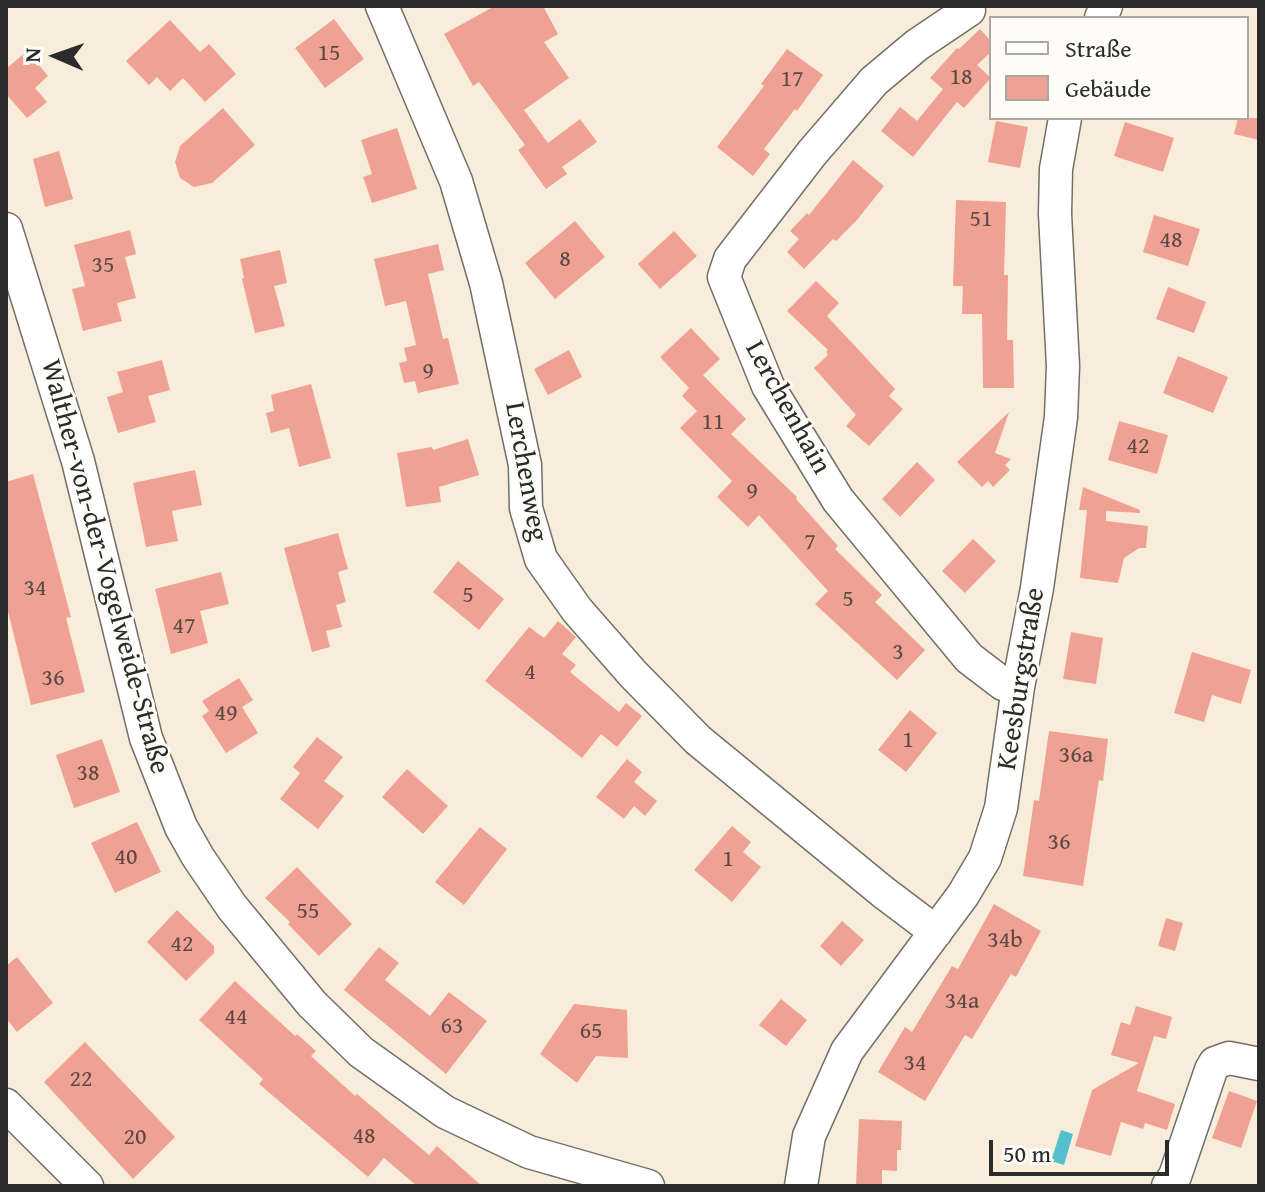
<!DOCTYPE html>
<html>
<head>
<meta charset="utf-8">
<style>
	body { margin:0 }
	#map { position:relative; width:1265px; height:1192px; overflow:hidden; background:#f8ecdb; font-family:"Gentium Book Plus",serif }
	canvas { display:block }
	.frame { position:absolute; inset:0; border:8px solid #2b2b2b; pointer-events:none }
	.legend { position:absolute; left:989px; top:16px; width:260px; height:104px; box-sizing:border-box; background:#fdfcf7; border:2px solid #a9a8a5; margin:0; padding:10px 14px; list-style:none; font-size:24px; color:#2b2b2b }
	.legend li { display:flex; align-items:center; gap:16px; height:40px }
	.legend b { width:40px; border:2px solid #a9a8a5 }
	.north { position:absolute; left:16px; top:16px; width:80px; height:80px; -webkit-text-stroke:6px #fdfcf7; paint-order:stroke; rotate:272deg; font-size:22px; font-weight:700; line-height:32px; text-align:center; color:#2b2b2b }
	.north::after { content:''; display:block; margin:auto; width:28px; height:36px; background:#2b2b2b; clip-path:polygon(50% 0,100% 100%,50% 72%,0 100%) }
	.scale { position:absolute; left:989px; top:1140px; width:180px; height:36px; box-sizing:border-box; border:4px solid #2b2b2b; border-top:0; padding-left:10px; font-size:24px; line-height:28px; white-space:nowrap; color:#2b2b2b; -webkit-text-stroke:6px #fdfcf7; paint-order:stroke }
</style>
</head>
<body>
<div id="map">
<canvas width="1265" height="1192"></canvas>
<div class="frame"></div>
<ul class="legend">
<li><b style="height:10px;background:#fff"></b>Straße</li>
<li><b style="height:22px;background:#efa294"></b>Gebäude</li>
</ul>
<div class="north">N</div>
<div class="scale">50 m</div>
</div>
<script>
const ctx = document.querySelector('canvas').getContext('2d');
ctx.lineJoin = 'round';
function fillPath(path, color) {
  ctx.fillStyle = color;
  ctx.fill(path, 'evenodd');
}
function poly(rows) {
  const path = new Path2D();
  for (const r of rows) {
    path.moveTo(r[0], r[1]);
    for (let i = 2; i < r.length; i += 2) path.lineTo(r[i], r[i + 1]);
  }
  return path;
}
function stroke(path, color, width, dash) {
  ctx.strokeStyle = color;
  ctx.lineWidth = width;
  ctx.lineCap = dash ? 'butt' : 'round';
  ctx.setLineDash(dash || []);
  ctx.stroke(path);
}
function label(font, color, halo, rows, align = 'center') {
  ctx.font = font + ' "Gentium Book Plus",serif';
  ctx.lineWidth = 6;
  ctx.setLineDash([]);
  ctx.textBaseline = 'middle';
  ctx.strokeStyle = halo;
  ctx.fillStyle = color;
  for (const [text, x, y, turn = 0] of rows) {
    ctx.save();
    ctx.translate(x, y);
    ctx.rotate((+turn || 0) * Math.PI / 180);
    ctx.textAlign = isNaN(turn) ? turn : align;
    if (halo) ctx.strokeText(text, 0, 0);
    ctx.fillText(text, 0, 0);
    ctx.restore();
  }
}
const water = poly([
	[1061,1130,1073,1134,1064,1165,1051,1161]
]);
const building = poly([
	[495,6,543,6,558,34,544,42,569,78,524,110,548,143,580,119,597,142,562,167,567,174,546,189,518,150,525,145,479,82,473,86,444,34],
	[334,19,364,59,325,88,295,48],
	[170,20,200,52,209,44,236,74,205,102,183,78,170,91,157,77,149,85,126,61],
	[980,29,991,41,991,52,977,65,991,78,964,108,957,102,913,157,881,131,900,107,917,121,943,89,930,78,957,48,959,49],
	[787,49,823,75,797,111,795,109,764,149,770,154,753,176,717,147,764,86,761,84],
	[27,51,48,76,35,88,47,102,27,118,6,94,6,69],
	[223,108,255,145,212,183,194,187,180,178,175,162,180,146],
	[1238,118,1259,118,1259,140,1234,134],
	[996,121,1028,127,1020,168,988,162],
	[1125,122,1174,138,1163,172,1114,156],
	[397,128,417,189,372,203,363,177,372,174,361,140],
	[59,151,73,199,45,207,33,159],
	[853,160,884,186,857,220,836,241,833,239,804,269,787,252,799,239,790,231,807,213,809,215],
	[956,200,1006,202,1004,275,1008,275,1007,340,1013,340,1014,388,983,388,982,314,962,314,963,286,953,286],
	[1154,215,1200,229,1188,266,1143,252],
	[575,221,605,257,555,299,525,263],
	[130,230,136,254,125,257,136,298,117,303,122,321,83,331,72,289,85,286,74,245],
	[674,231,697,256,660,289,638,264],
	[438,244,444,270,428,274,443,339,448,338,459,384,418,393,415,381,404,383,399,363,407,361,404,348,416,345,406,301,385,306,374,259],
	[280,250,287,283,274,286,285,326,255,333,242,279,244,278,240,259],
	[816,281,839,303,827,316,895,389,889,396,903,409,869,446,846,426,856,415,814,368,828,355,826,352,828,350,787,311],
	[1168,287,1206,302,1194,333,1156,319],
	[691,328,720,359,703,375,746,419,731,434,797,497,796,499,838,546,835,549,882,595,875,602,925,650,897,680,815,604,828,591,759,515,748,527,717,497,732,481,680,428,697,411,682,396,689,388,660,357],
	[569,350,582,377,548,395,534,369],
	[1178,356,1228,377,1213,413,1163,393],
	[162,360,170,390,148,396,156,422,118,433,107,397,123,392,117,372],
	[311,384,331,458,299,467,289,428,271,433,266,413,274,411,271,395],
	[1009,412,995,453,1011,459,1005,465,1010,470,993,487,988,481,982,487,957,462],
	[1119,421,1168,435,1157,474,1108,460],
	[468,439,479,475,439,487,441,502,406,507,397,453,432,447,433,450],
	[917,462,935,480,900,517,882,499],
	[195,470,202,505,172,511,178,541,146,547,133,483],
	[33,474,71,617,66,618,85,692,31,705,6,603,6,482],
	[1083,487,1140,510,1140,513,1106,511,1106,521,1148,526,1146,548,1139,548,1124,558,1118,583,1080,578,1087,510,1079,510],
	[338,533,348,569,338,572,346,602,336,605,342,627,326,631,330,647,312,652,284,548],
	[973,539,996,561,965,593,942,571],
	[458,561,504,599,479,630,433,592],
	[221,572,229,604,200,611,208,643,171,654,155,589],
	[558,621,576,637,562,654,576,665,570,672,619,712,626,703,642,716,617,747,601,734,582,758,485,681,529,627,544,638],
	[1071,632,1103,638,1096,684,1063,679],
	[1192,652,1251,670,1241,704,1212,695,1204,722,1174,713],
	[239,678,253,700,242,707,258,733,226,753,202,716,209,711,202,701],
	[910,710,937,733,906,772,878,750],
	[1049,731,1108,739,1103,781,1099,780,1083,886,1023,876,1034,800,1039,801],
	[317,737,343,757,324,781,344,796,318,829,280,799,300,773,293,767],
	[102,739,120,792,74,808,56,755],
	[627,759,642,772,634,782,657,801,645,816,634,806,624,819,596,797],
	[407,769,448,806,423,834,382,797],
	[137,822,161,872,115,893,91,843],
	[732,826,751,842,743,852,761,867,732,902,694,870],
	[480,827,507,849,464,905,435,882],
	[297,867,352,924,319,956,288,924,290,922,265,898],
	[994,904,1041,931,1016,977,1011,974,972,1039,965,1035,925,1101,878,1072,905,1027,912,1032,952,966,958,969],
	[177,910,214,946,214,953,186,981,147,942],
	[1166,918,1183,923,1175,951,1158,946],
	[842,921,864,940,841,966,820,946],
	[379,947,399,963,385,980,430,1016,449,992,487,1021,446,1074,344,990],
	[17,957,53,1003,17,1032,6,1018,6,966],
	[235,981,295,1036,297,1034,316,1051,311,1056,355,1096,357,1094,429,1155,437,1146,482,1186,417,1186,384,1158,368,1177,259,1084,263,1079,199,1020],
	[781,999,807,1020,786,1046,759,1025],
	[574,1004,627,1010,628,1058,596,1056,577,1083,540,1054],
	[1136,1006,1172,1017,1166,1039,1154,1036,1137,1091,1175,1104,1167,1130,1145,1123,1143,1129,1121,1122,1111,1156,1075,1146,1092,1090,1139,1063,1111,1055,1121,1022,1130,1025],
	[85,1042,175,1137,133,1179,44,1082],
	[1229,1091,1257,1101,1241,1148,1212,1138],
	[859,1119,902,1121,901,1150,897,1150,897,1171,882,1170,882,1186,856,1186]
]);
const minor = poly([
	[382,6,456,181,486,283,525,465,526,508,541,559,577,610,633,674,698,740,883,892,936,932],
	[969,10,917,45,874,81,812,153,730,259,724,277,768,386,838,500,969,658,1003,684,1018,687],
	[1101,18,1106,6],
	[6,229,78,461,146,738,181,827,198,857,232,907,312,1004,361,1052,445,1112,529,1152,648,1186],
	[6,1105,87,1186],
	[801,1186,809,1136,847,1051,963,895,985,858,1001,808,1018,687,1037,588,1061,417,1063,366,1055,214,1056,169,1065,118],
	[1168,1186,1175,1176,1211,1070,1215,1063,1229,1058,1259,1064]
]);
const numberNames = [
	["15",329,54],
	["18",961,78],
	["17",792,80],
	["51",981,220],
	["48",1171,241],
	["8",565,260],
	["35",103,266],
	["9",428,372],
	["11",713,423],
	["42",1138,447],
	["9",752,492],
	["7",810,543],
	["34",35,589],
	["5",468,596],
	["5",848,600],
	["47",184,627],
	["3",898,653],
	["4",530,673],
	["36",53,679],
	["49",226,714],
	["1",908,741],
	["36a",1076,756],
	["38",88,774],
	["36",1059,843],
	["40",126,858],
	["1",728,860],
	["55",308,912],
	["34b",1005,941],
	["42",182,945],
	["34a",962,1002],
	["44",236,1018],
	["63",452,1027],
	["65",591,1032],
	["34",915,1064],
	["22",81,1080],
	["48",364,1137],
	["20",135,1138]
];
const streetNames = [
	["Lerchenhain",787,408,61],
	["Lerchenweg",525,472,80],
	["Walther-von-der-Vogelweide-Straße",104,567,75],
	["Keesburgstraße",1022,679,-81]
];
fillPath(water, '#53c0cb');
fillPath(building, '#efa294');
stroke(minor, '#736f69', 35);
stroke(minor, '#fff', 32);
label('24px', '#5c4945', null, numberNames);
label('28px', '#2b2b2b', '#fdfcf7', streetNames);
</script>
</body>
</html>
